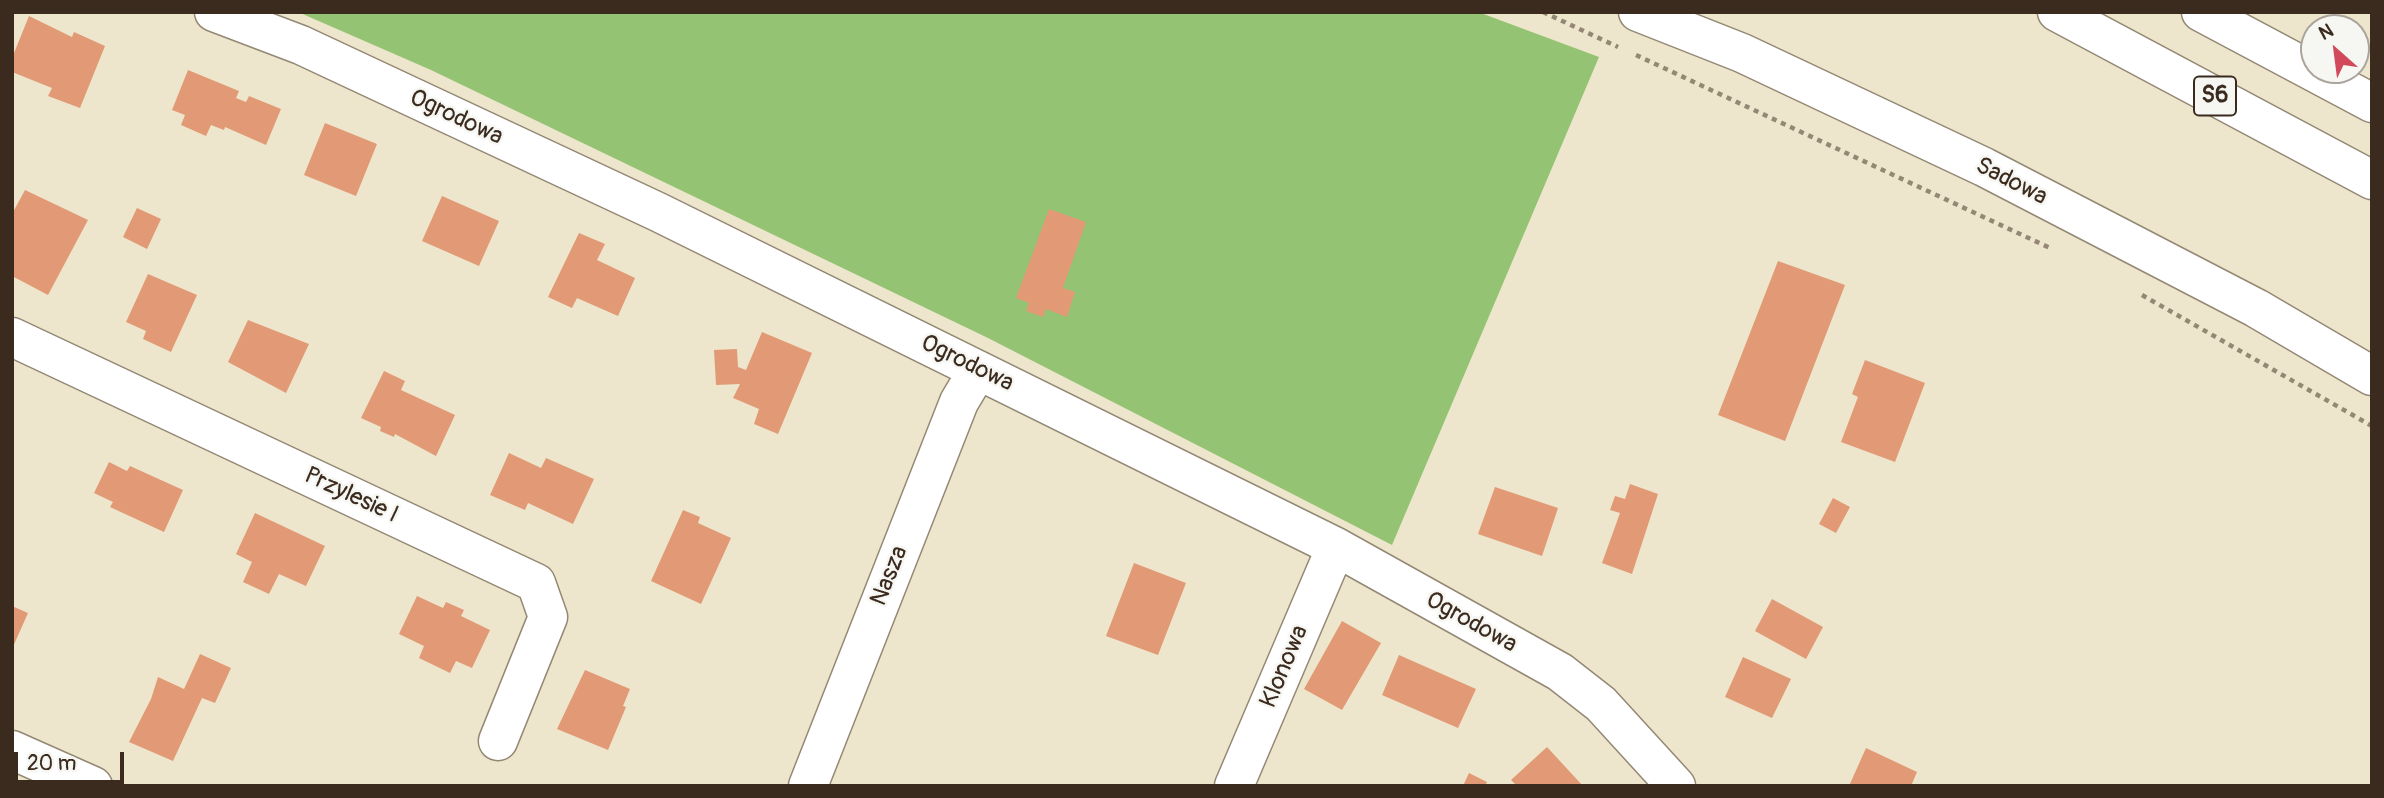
<!DOCTYPE html>
<html>
<head>
<meta charset="utf-8">
<style>
	body { margin:0 }
	#map { position:relative; width:2384px; height:798px; overflow:hidden; background:#ede6cc; font-family:Pangolin,sans-serif }
	canvas { display:block }
	.frame { position:absolute; inset:0; border:14px solid #3b2a1e; pointer-events:none }
	.north { position:absolute; left:2300px; top:14px; width:70px; height:70px; box-sizing:border-box; background:#f6f6f2; border:2px solid #aba49d; border-radius:50%; rotate:332deg; font-size:19px; font-weight:700; line-height:28px; text-align:center; color:#3b2a1e }
	.north::after { content:''; display:block; margin:auto; width:24px; height:32px; background:#d1495b; clip-path:polygon(50% 0,100% 100%,50% 72%,0 100%) }
	.scale { position:absolute; left:14px; top:752px; width:110px; height:32px; box-sizing:border-box; border:4px solid #3b2a1e; border-top:0; padding-left:9px; font-size:21px; line-height:24px; white-space:nowrap; color:#3b2a1e; -webkit-text-stroke:5px #f6f6f2; paint-order:stroke }
</style>
</head>
<body>
<div id="map">
<canvas width="2384" height="798"></canvas>
<div class="frame"></div>
<div class="north">N</div>
<div class="scale">20 m</div>
</div>
<script>
const ctx = document.querySelector('canvas').getContext('2d');
ctx.lineJoin = 'round';
function fillPath(path, color) {
  ctx.fillStyle = color;
  ctx.fill(path, 'evenodd');
}
function poly(rows) {
  const path = new Path2D();
  for (const r of rows) {
    path.moveTo(r[0], r[1]);
    for (let i = 2; i < r.length; i += 2) path.lineTo(r[i], r[i + 1]);
  }
  return path;
}
function stroke(path, color, width, dash) {
  ctx.strokeStyle = color;
  ctx.lineWidth = width;
  ctx.lineCap = dash ? 'butt' : 'round';
  ctx.setLineDash(dash || []);
  ctx.stroke(path);
}
function label(font, color, halo, rows, align = 'center') {
  ctx.font = font + ' Pangolin,sans-serif';
  ctx.lineWidth = 5;
  ctx.setLineDash([]);
  ctx.textBaseline = 'middle';
  ctx.strokeStyle = halo;
  ctx.fillStyle = color;
  for (const [text, x, y, turn = 0] of rows) {
    ctx.save();
    ctx.translate(x, y);
    ctx.rotate((+turn || 0) * Math.PI / 180);
    ctx.textAlign = isNaN(turn) ? turn : align;
    if (halo) ctx.strokeText(text, 0, 0);
    ctx.fillText(text, 0, 0);
    ctx.restore();
  }
}
const green = poly([
	[298,12,1478,12,1599,57,1392,545,988,338,431,70]
]);
const building = poly([
	[29,16,72,37,74,32,105,46,80,108,48,96,52,88,12,72,12,58],
	[188,70,239,91,236,98,246,102,249,96,281,109,266,145,225,127,224,130,211,125,206,136,181,125,185,115,172,110],
	[325,123,377,144,356,196,304,175],
	[25,190,88,220,48,295,12,276,12,214],
	[442,196,499,221,479,266,422,241],
	[137,208,161,219,147,249,123,237],
	[1049,209,1086,222,1063,288,1075,292,1067,317,1046,309,1043,317,1026,311,1029,303,1016,298],
	[579,233,605,244,597,260,635,278,618,316,577,298,572,308,548,297],
	[1778,261,1845,285,1785,441,1718,415],
	[148,274,197,295,171,352,143,339,146,331,126,322],
	[248,320,309,344,286,393,228,362],
	[762,332,812,353,778,434,754,424,759,409,733,398,740,384,716,385,714,350,737,349,738,367,746,370],
	[1865,360,1925,383,1895,462,1841,442,1858,397,1852,394],
	[384,371,405,381,401,390,455,415,436,456,395,434,394,437,380,431,381,427,361,418],
	[509,453,541,468,546,458,594,479,573,524,528,503,525,510,490,495],
	[109,462,127,471,130,466,183,490,164,532,110,507,113,502,94,493],
	[1630,484,1658,494,1632,574,1602,563,1620,513,1610,510,1615,496,1625,499],
	[1495,487,1558,508,1542,556,1478,534],
	[1833,498,1850,507,1836,533,1819,524],
	[683,510,700,517,698,523,731,538,701,604,651,581],
	[255,513,325,546,306,586,279,574,269,594,243,582,252,562,236,554],
	[1134,563,1186,583,1158,655,1106,636],
	[417,596,443,608,446,602,464,610,461,616,490,630,472,668,456,661,450,673,419,658,424,646,399,634],
	[1772,599,1823,627,1806,659,1755,631],
	[12,606,28,613,12,649],
	[1342,621,1381,643,1342,710,1304,689],
	[200,654,231,668,215,703,202,698,173,761,129,742,151,699,158,677,184,689],
	[1399,655,1476,689,1458,728,1382,695],
	[1743,657,1791,679,1772,718,1725,697],
	[585,670,630,689,623,706,626,707,608,750,557,729],
	[1547,747,1583,786,1517,786,1511,780],
	[1866,748,1917,772,1911,786,1849,786],
	[1469,773,1487,782,1485,786,1463,786]
]);
const path = poly([
	[1543,12,1618,47],
	[1636,55,2050,248],
	[2142,295,2372,426]
]);
const minor = poly([
	[214,12,301,45,658,212,1336,547,1560,672,1601,704,1676,786],
	[1638,12,1742,53,1984,167,2256,308,2372,376],
	[12,337,536,583,548,617,498,741],
	[12,750,93,786],
	[808,786,959,402,978,370],
	[1234,786,1336,547]
]);
const motorway = poly([
	[2057,12,2372,180],
	[2201,12,2372,103]
]);
const shields = [
	[2215,96,42]
];
const shieldNames = [
	["S6",2215,96]
];
const streetNames = [
	["Ogrodowa",456,118,25],
	["Sadowa",2011,182,27],
	["Ogrodowa",967,364,26],
	["Przylesie I",351,496,25],
	["Nasza",890,576,-68],
	["Ogrodowa",1471,623,29],
	["Klonowa",1285,667,-67]
];
fillPath(green, '#94c373');
fillPath(building, '#e19a75');
stroke(minor, '#948875', 41);
stroke(motorway, '#948875', 41);
stroke(path, '#948875', 4.5, [5, 5]);
stroke(minor, '#fff', 38);
stroke(motorway, '#fff', 38);
for (const [x, y, w] of shields) {
  const box = new Path2D();
  box.roundRect(x - w / 2, y - 19.5, w, 39, 5);
  ctx.fillStyle = '#f6f6f2';
  ctx.fill(box);
  stroke(box, '#3b2a1e', 2);
}
label('bold 23px', '#3b2a1e', null, shieldNames);
label('24px', '#3b2a1e', '#f6f6f2', streetNames);
</script>
</body>
</html>
